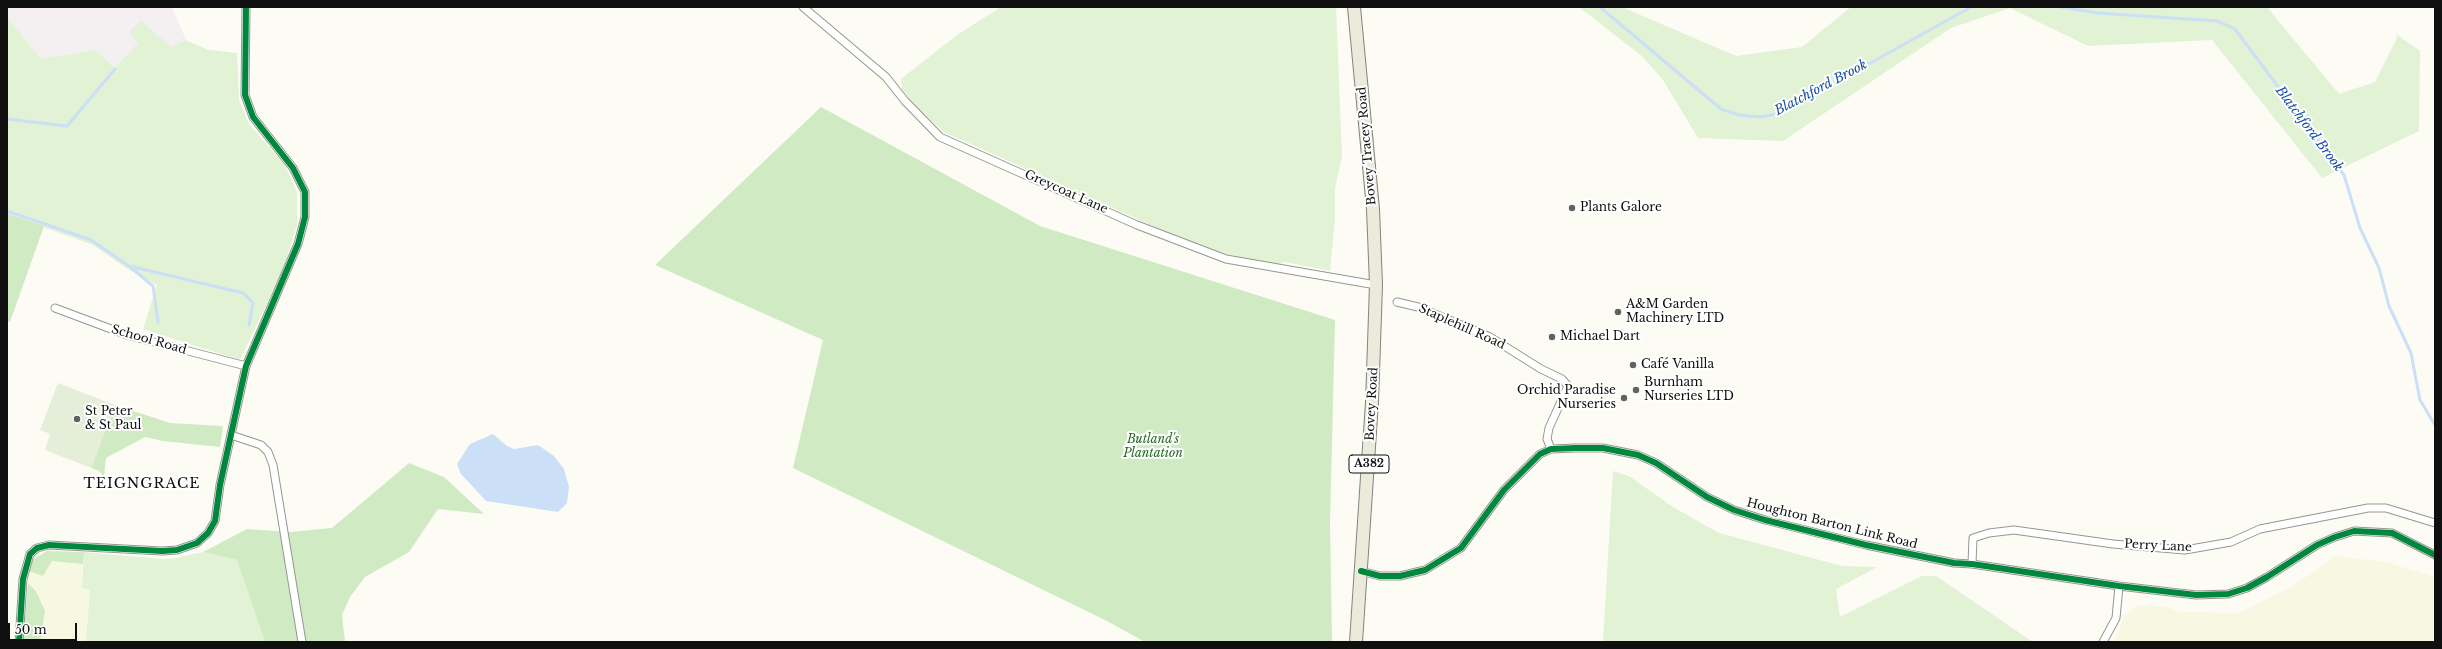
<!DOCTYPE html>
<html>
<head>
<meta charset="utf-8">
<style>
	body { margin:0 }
	#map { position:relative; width:2442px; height:649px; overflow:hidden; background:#fcfcf5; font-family:"Libre Baskerville",serif }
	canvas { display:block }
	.frame { position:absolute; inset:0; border:8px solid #0f0f0f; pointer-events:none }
	.scale { position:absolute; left:8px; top:623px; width:69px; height:18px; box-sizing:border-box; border:2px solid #0f0f0f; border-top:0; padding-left:5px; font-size:12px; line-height:14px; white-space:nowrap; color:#0f0f0f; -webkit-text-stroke:3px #fff; paint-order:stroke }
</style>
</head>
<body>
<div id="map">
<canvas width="2442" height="649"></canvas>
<div class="frame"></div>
<div class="scale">50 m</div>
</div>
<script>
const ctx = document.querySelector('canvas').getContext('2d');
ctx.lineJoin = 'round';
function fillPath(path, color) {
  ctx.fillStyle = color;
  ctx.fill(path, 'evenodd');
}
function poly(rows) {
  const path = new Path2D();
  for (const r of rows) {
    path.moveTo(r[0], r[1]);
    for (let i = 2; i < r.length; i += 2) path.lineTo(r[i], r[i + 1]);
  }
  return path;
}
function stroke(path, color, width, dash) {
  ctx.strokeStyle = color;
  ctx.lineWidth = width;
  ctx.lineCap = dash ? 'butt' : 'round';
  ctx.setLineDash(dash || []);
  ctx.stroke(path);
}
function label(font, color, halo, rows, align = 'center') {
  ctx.font = font + ' "Libre Baskerville",serif';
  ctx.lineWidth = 4;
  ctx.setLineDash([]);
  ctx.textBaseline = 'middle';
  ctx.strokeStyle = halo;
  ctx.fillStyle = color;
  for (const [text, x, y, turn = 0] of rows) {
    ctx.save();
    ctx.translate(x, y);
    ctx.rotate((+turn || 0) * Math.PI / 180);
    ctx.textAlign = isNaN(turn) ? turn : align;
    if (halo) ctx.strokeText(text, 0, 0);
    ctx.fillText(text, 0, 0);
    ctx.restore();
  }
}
const industrial = poly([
	[7,7,172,7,186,40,171,47,138,43,115,69,95,50,41,59,7,17]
]);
const farmland = poly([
	[2334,556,2386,562,2435,577,2435,642,2114,642,2124,617,2137,605,2167,607,2181,612,2239,613,2291,587,2318,569],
	[51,561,83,564,82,588,90,590,86,642,40,642,45,611,36,591,28,583,29,571,43,576]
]);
const green = poly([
	[1001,7,1336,7,1342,156,1335,188,1335,218,1330,271,1285,262,1274,265,1222,253,1184,240,944,132,916,107,902,89,901,79,957,35],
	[1579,7,1622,7,1736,56,1802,47,1851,7,2267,7,2339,94,2375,82,2397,38,2396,34,2420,51,2419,131,2322,178,2212,40,2088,46,2010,8,1951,28,1783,141,1698,138,1663,80,1643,57],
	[7,17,41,59,95,50,115,68,138,43,129,32,141,21,171,47,186,40,208,50,237,53,239,100,249,124,284,164,297,191,297,225,283,270,240,360,143,329,157,285,126,268,93,245,7,214],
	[1613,471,1629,476,1673,507,1719,533,1842,566,1877,567,1836,589,1840,617,1922,576,1936,576,2033,642,1603,642],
	[84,552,164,559,175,558,203,552,237,560,265,642,86,642,90,590,82,588]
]);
const forest = poly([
	[821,107,1040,226,1335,320,1330,523,1332,642,1145,642,1105,620,793,468,823,340,655,265],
	[7,214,44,226,10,322,7,321],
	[115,405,170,423,223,426,220,447,163,441,145,437,106,458,104,477,99,471,91,468],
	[409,463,444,477,484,514,438,509,409,552,365,577,350,597,342,615,345,642,265,642,237,560,203,552,247,529,290,532,332,528],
	[47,551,84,552,83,564,52,561,43,576,29,571,33,559],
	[28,583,36,591,45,611,40,642,23,642]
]);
const cemetery = poly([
	[58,383,115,405,91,468,45,450,50,434,40,430]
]);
const water = poly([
	[493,434,507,446,514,449,538,445,554,456,564,469,569,487,567,503,558,512,486,501,461,474,457,464,470,444]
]);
const stream = poly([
	[1600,7,1721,109,1739,115,1760,117,1776,114,1804,100,1971,7],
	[2061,7,2098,13,2217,21,2235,29,2344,175,2360,228,2379,268,2389,306,2411,353,2420,400,2435,425],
	[7,119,67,126,115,69],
	[7,211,91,240,129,266,243,293,253,303,249,325],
	[130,267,153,286,158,322],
	[7,298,8,298]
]);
const street = poly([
	[803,7,886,77,905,101,940,137,1137,225,1226,259,1376,285],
	[1397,302,1418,307,1490,337,1541,369,1562,379,1568,386,1549,428,1547,439,1551,449],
	[55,308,127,335,246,366],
	[231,435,261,445,268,452,273,465,302,642],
	[1972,564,1973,538,1989,533,2014,530,2113,544,2185,550,2231,542,2260,529,2368,508,2386,508,2435,523],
	[1361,571,1380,576,1400,576,1425,570,1461,548,1504,490,1540,454,1551,449,1576,448,1603,448,1638,455,1656,463,1707,497,1734,510,1765,520,1866,545,1954,563,1972,564,2119,586,2196,595,2228,594,2247,588,2267,577,2317,545,2335,537,2354,531,2392,533,2435,555],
	[19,642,23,579,30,554,37,548,49,545,162,551,177,550,197,543,208,533,215,521,220,485,246,366,298,244,305,217,305,192,293,168,253,117,245,95,246,7],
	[2103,642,2116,618,2119,586]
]);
const primary = poly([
	[1354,7,1373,209,1376,285,1372,402,1356,642]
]);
const cycleway = poly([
	[1361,571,1380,576,1400,576,1425,570,1461,548,1504,490,1540,454,1551,449,1576,448,1603,448,1638,455,1656,463,1707,497,1734,510,1765,520,1866,545,1954,563,1972,564,2119,586,2196,595,2228,594,2247,588,2267,577,2317,545,2335,537,2354,531,2392,533,2435,555],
	[19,642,23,579,30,554,37,548,49,545,162,551,177,550,197,543,208,533,215,521,220,485,246,366,298,244,305,217,305,192,293,168,253,117,245,95,246,7]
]);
const markers = [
	[1572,208,4,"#626260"],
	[1618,312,4,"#626260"],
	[1552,337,4,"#626260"],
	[1633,365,4,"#626260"],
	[1636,390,4,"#626260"],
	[1624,398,4,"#626260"],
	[77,419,4,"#626260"]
];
const shields = [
	[1369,464,40]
];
const shieldNames = [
	["A382",1369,464]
];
const streetNames = [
	["Bovey Tracey Road",1367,146,-95],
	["Greycoat Lane",1066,192,24],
	["Staplehill Road",1462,327,24],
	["School Road",149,340,16],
	["Bovey Road",1372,404,-87],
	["Houghton Barton Link Road",1832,524,14],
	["Perry Lane",2158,546,3]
];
const poiNames = [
	["Plants Galore",1580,208],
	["A&M Garden",1626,305],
	["Machinery LTD",1626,319],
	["Michael Dart",1560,337],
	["Café Vanilla",1641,365],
	["Burnham",1644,383],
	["Nurseries LTD",1644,397],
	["Orchid Paradise",1616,391,"right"],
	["Nurseries",1616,405,"right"],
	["St Peter",85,412],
	["& St Paul",85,426]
];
const parkNames = [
	["Butland's",1153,440],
	["Plantation",1153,454]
];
const waterNames = [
	["Blatchford Brook",1821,88,-28],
	["Blatchford Brook",2309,129,53]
];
const quarterNames = [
	["TEIGNGRACE",142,484]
];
fillPath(industrial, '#f4eff1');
fillPath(farmland, '#f6f8e2');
fillPath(green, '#e1f2d5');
fillPath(forest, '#d0eac3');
fillPath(cemetery, '#e5eed9');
fillPath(water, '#cbe0f6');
stroke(stream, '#cbe0f6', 3);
stroke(street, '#969693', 9);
stroke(primary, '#838380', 14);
stroke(street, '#fffffe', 7);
stroke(primary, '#ecebdb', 12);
stroke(cycleway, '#00873e', 6);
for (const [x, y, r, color] of markers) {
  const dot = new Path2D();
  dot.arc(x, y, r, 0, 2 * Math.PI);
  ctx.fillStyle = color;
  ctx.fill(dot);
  stroke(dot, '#fff', 1.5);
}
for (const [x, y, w] of shields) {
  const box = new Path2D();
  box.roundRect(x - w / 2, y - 9, w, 18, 3);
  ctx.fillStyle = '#fff';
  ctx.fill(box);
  stroke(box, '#0f0f0f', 1);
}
label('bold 11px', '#0f0f0f', null, shieldNames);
label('12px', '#0f0f0f', '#fff', streetNames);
label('12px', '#0f0f0f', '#fff', poiNames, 'left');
label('italic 12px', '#21681f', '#fff', parkNames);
label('italic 13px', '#174ea3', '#fff', waterNames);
ctx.letterSpacing = '1px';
label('14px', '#0f0f0f', '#fff', quarterNames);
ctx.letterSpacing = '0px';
</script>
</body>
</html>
